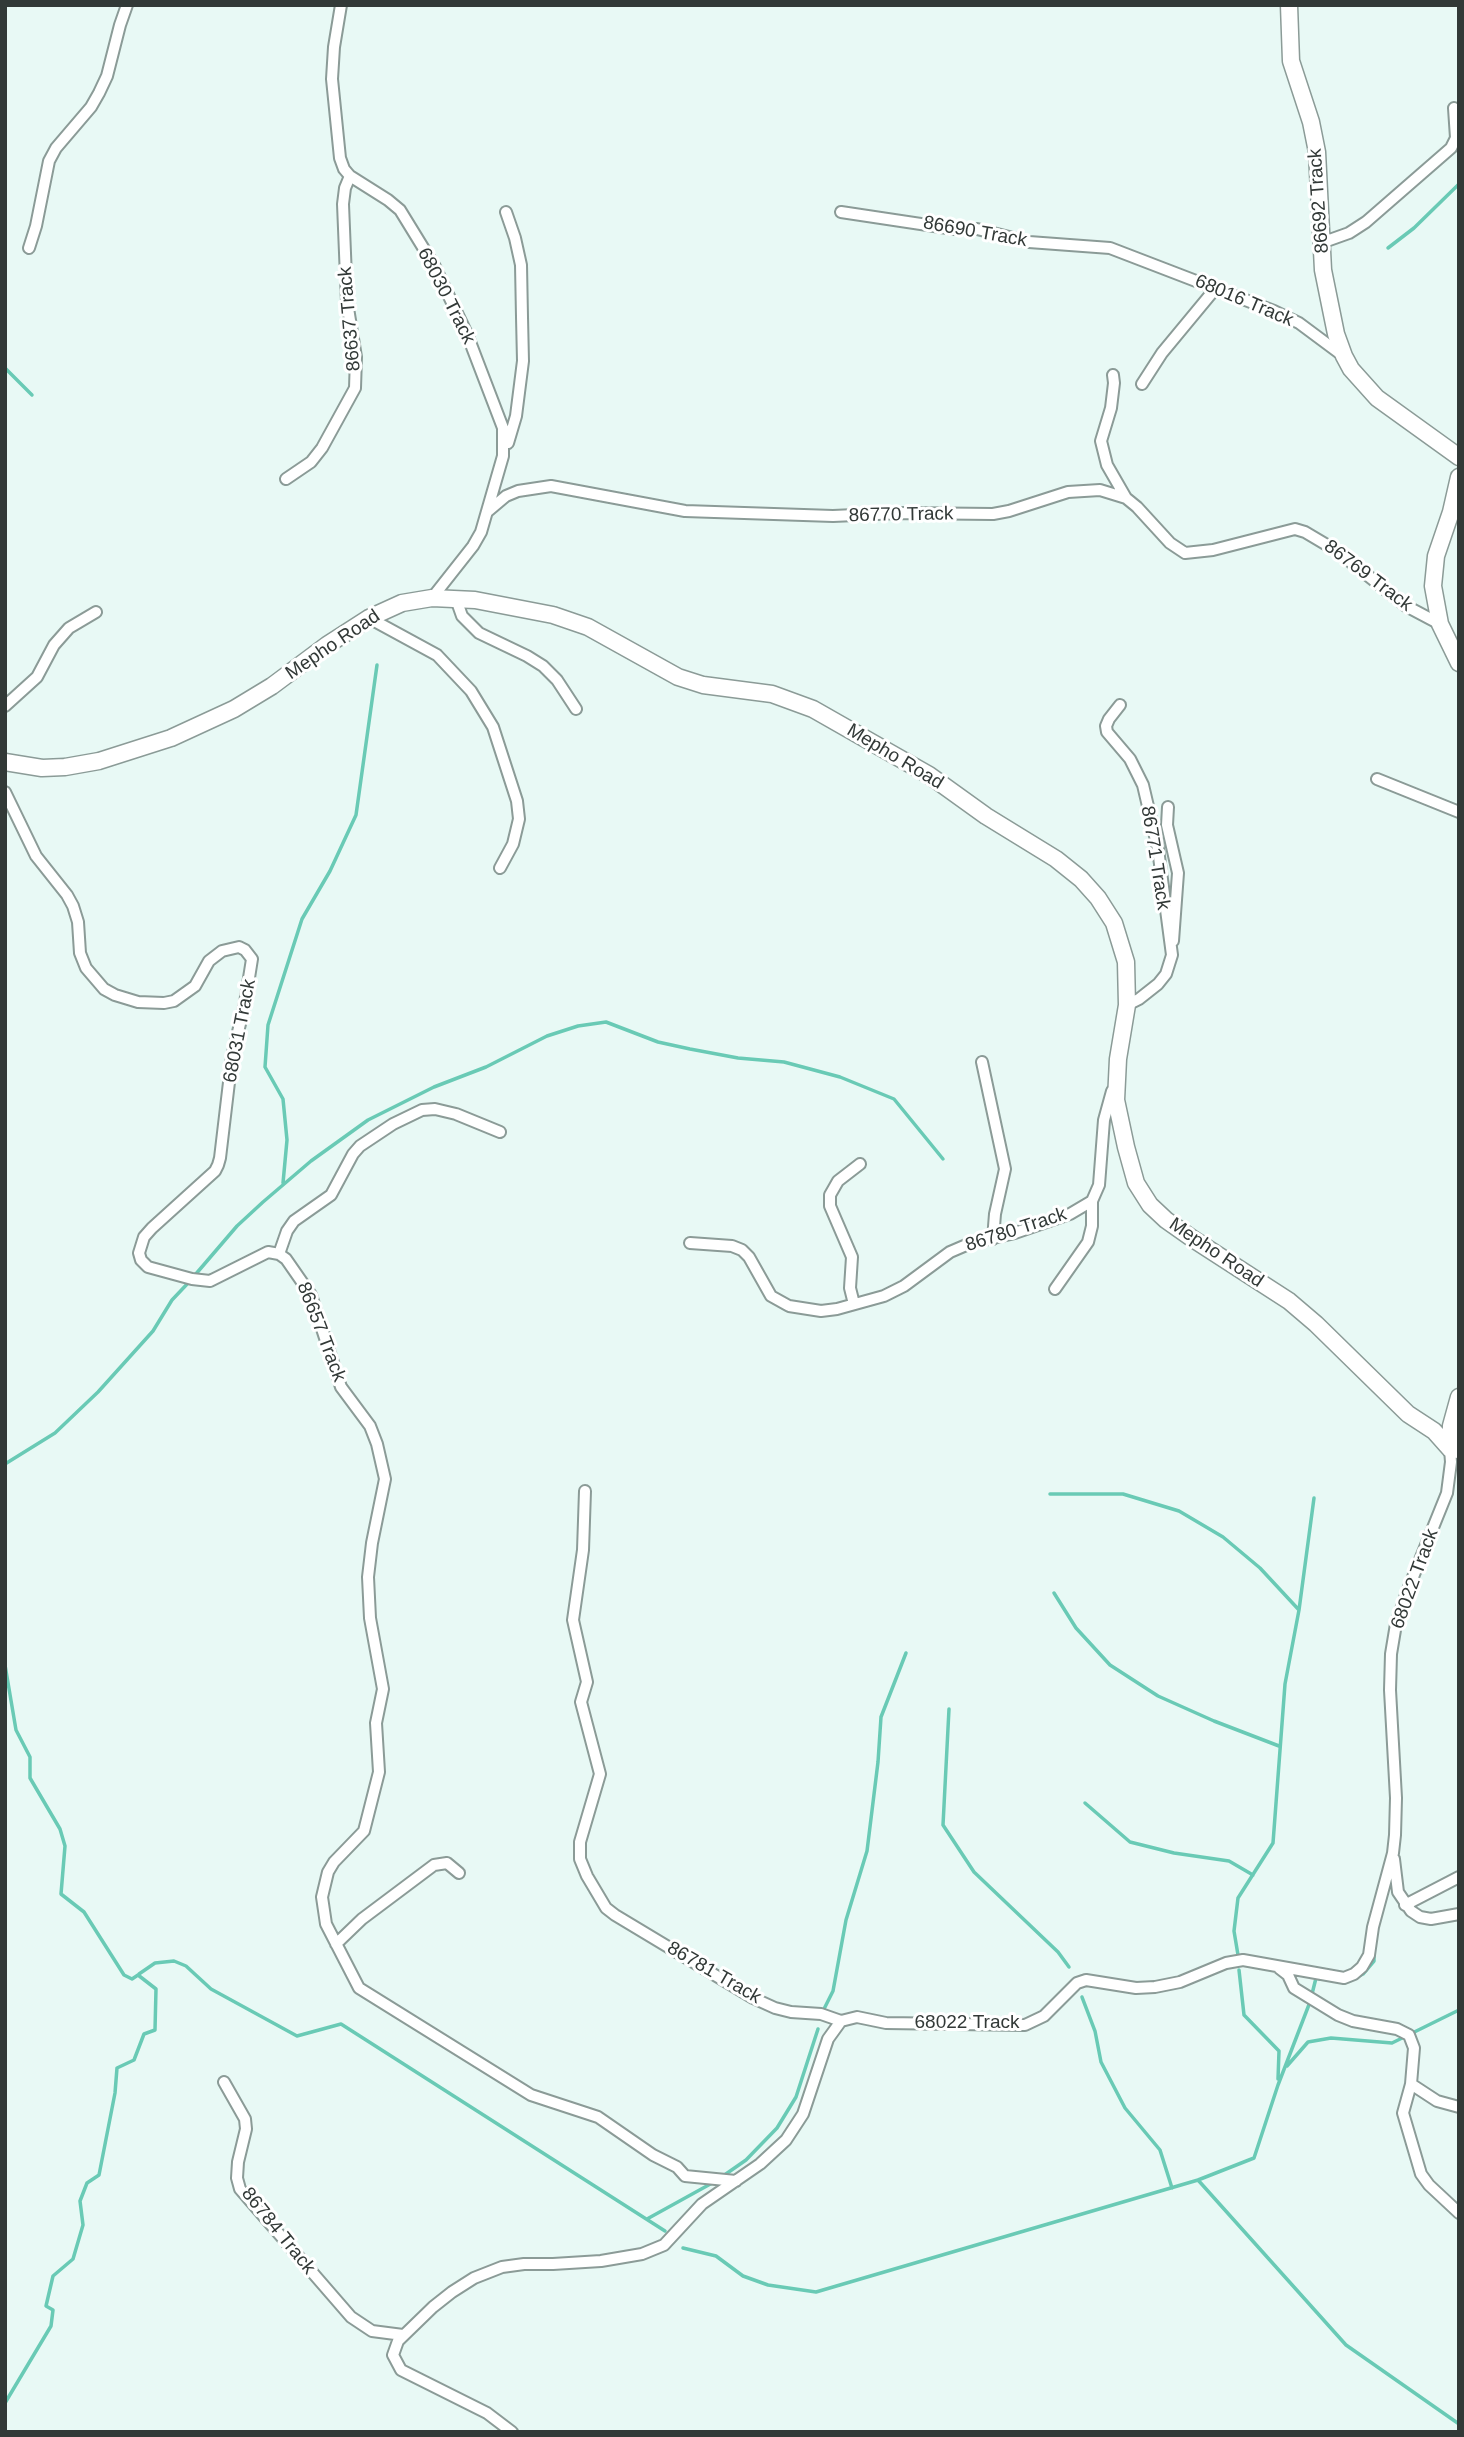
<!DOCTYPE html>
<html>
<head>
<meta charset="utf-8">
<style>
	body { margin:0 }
	#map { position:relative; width:1464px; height:2437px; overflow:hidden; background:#e8f9f5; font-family:Arial,sans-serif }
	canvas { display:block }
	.frame { position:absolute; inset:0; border:7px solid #323937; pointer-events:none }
</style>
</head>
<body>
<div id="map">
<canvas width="1464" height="2437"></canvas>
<div class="frame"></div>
</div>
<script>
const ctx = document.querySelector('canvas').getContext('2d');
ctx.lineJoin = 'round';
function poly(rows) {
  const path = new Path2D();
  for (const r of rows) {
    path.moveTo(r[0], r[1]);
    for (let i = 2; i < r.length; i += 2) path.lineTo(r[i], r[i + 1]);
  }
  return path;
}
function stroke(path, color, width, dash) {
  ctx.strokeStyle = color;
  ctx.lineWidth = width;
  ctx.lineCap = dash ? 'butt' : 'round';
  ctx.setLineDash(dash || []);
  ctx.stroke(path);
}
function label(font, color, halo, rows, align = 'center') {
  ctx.font = font + ' Arial,sans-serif';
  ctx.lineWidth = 6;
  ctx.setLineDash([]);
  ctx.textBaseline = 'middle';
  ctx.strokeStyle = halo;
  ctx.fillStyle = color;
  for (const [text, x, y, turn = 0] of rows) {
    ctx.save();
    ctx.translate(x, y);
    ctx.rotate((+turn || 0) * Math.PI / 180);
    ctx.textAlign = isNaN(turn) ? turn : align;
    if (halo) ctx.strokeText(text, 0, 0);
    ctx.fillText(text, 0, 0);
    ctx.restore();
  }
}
const stream = poly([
	[1388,248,1414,228,1459,184],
	[5,368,32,395],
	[283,1183,287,1140,283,1099,265,1067,268,1025,302,919,330,871,356,815,377,665],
	[195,1275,237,1226,263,1202,311,1161,368,1120,434,1087,486,1067,547,1036,578,1026,606,1022,658,1042,690,1049,738,1058,784,1062,840,1077,894,1099,943,1159],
	[5,1464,55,1433,98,1392,153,1331,172,1300,190,1281],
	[1050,1494,1123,1494,1179,1511,1223,1537,1260,1568,1299,1610],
	[1054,1593,1076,1628,1110,1665,1158,1696,1214,1721,1279,1746],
	[5,1665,16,1730,30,1757,30,1778,60,1829,65,1846,61,1894,84,1912,124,1975,132,1979,138,1975,156,1989,155,2030,144,2034,134,2060,117,2068,115,2093,99,2175,87,2183,80,2201,83,2225,73,2259,53,2276,46,2306,53,2310,51,2326,5,2403],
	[949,1709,943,1825,974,1872,1058,1952,1069,1967],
	[1085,1803,1130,1842,1174,1853,1229,1861,1253,1875],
	[1238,1955,1234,1931,1238,1898,1273,1843,1285,1684,1299,1610,1314,1498],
	[1239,1970,1244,2015,1279,2051,1278,2079],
	[139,1974,155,1963,174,1961,186,1966,211,1989,297,2036,341,2024,665,2231],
	[1357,1977,1363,1974,1374,1961,1374,1954],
	[1312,1994,1316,1978,1320,1979],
	[1082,1997,1095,2031,1101,2062,1125,2108,1160,2150,1172,2188],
	[823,2011,833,1991,846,1920,867,1851,878,1762,881,1717,906,1653],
	[1287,2066,1308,2042,1331,2038,1392,2043,1459,2010],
	[723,2176,746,2160,777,2128,796,2097,818,2029],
	[1198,2180,1254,2158,1278,2085,1310,2002],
	[647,2219,714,2182],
	[683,2248,716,2256,743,2276,768,2285,816,2292,1198,2180,1346,2345,1459,2424]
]);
const street = poly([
	[341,5,334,47,332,79,340,158,344,169,350,176,388,200,400,210,435,267,467,334,503,428,503,456,481,532,473,546,432,598],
	[506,212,515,238,521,265,522,317,523,361,516,416,508,443],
	[841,212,954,229,977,229,1029,242,1110,248,1274,311,1299,323,1342,355],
	[1321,243,1349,233,1366,222,1451,148,1456,138,1454,108],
	[29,248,36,226,49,161,56,148,91,107,99,93,107,76,120,25,127,5],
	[1113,375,1114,383,1111,408,1101,441,1107,465,1126,498],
	[1142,384,1162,353,1215,289],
	[286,479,311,462,322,448,355,388,356,357,347,302,343,204,345,188,350,176],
	[487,512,506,496,518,491,551,486,685,511,833,516,899,513,993,514,1009,511,1068,492,1100,490,1126,498,1137,507,1170,543,1185,553,1213,550,1295,529,1305,532,1337,551,1406,606,1440,624],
	[456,599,462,616,479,633,527,656,543,666,557,680,576,709],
	[369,618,437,655,471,691,493,727,517,801,519,819,513,844,500,868],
	[1120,705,1109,719,1106,726,1107,732,1130,759,1143,785,1158,849,1172,955,1166,974,1158,984,1139,999,1127,1005],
	[5,706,37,677,54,645,69,628,96,612],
	[1377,779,1459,812],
	[5,792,36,856,67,895,73,906,78,922,80,953,86,968,104,989,115,995,138,1002,164,1003,174,1001,195,986,209,961,222,951,239,947,245,950,252,959,245,1003,232,1057,220,1158,218,1165,215,1171,152,1228,144,1237,139,1253,141,1260,148,1267,192,1279,210,1281,268,1252,279,1254,286,1259,311,1295,341,1387,370,1426,377,1444,385,1479,372,1543,368,1577,370,1618,383,1689,376,1723,379,1772,364,1831,334,1862,328,1872,322,1897,326,1924,359,1988,531,2095,598,2117,653,2155,677,2167,685,2176,736,2181],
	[1168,807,1167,825,1178,873,1173,941],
	[982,1062,1005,1169,995,1214,993,1239],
	[690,1243,732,1246,742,1250,749,1257,771,1296,789,1306,821,1311,837,1309,884,1296,904,1286,950,1252,971,1243,1015,1233,1070,1214,1092,1201,1099,1185,1104,1120,1112,1091],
	[279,1254,287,1231,294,1221,331,1195,353,1154,360,1146,393,1124,422,1110,435,1109,456,1114,500,1132],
	[1055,1289,1088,1242,1092,1226,1092,1201],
	[854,1304,850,1288,852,1257,830,1206,830,1195,838,1181,860,1164],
	[585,1491,583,1550,573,1620,587,1682,581,1702,600,1774,580,1842,580,1859,587,1876,606,1908,615,1915,753,1998,775,2008,791,2012,821,2014,841,2021],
	[1394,1859,1398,1892,1411,1911,1420,1917,1431,1919,1459,1914],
	[1405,1905,1459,1877],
	[336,1944,362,1919,434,1865,447,1863,459,1873],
	[1279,1968,1288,1975,1294,1988,1338,2015,1353,2021,1397,2029,1409,2035,1414,2048,1411,2084,1437,2101,1459,2107],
	[224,2082,245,2119,246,2129,238,2162,237,2178,240,2189,351,2317,372,2331,403,2335],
	[1411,2084,1403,2113,1421,2174,1429,2185,1459,2213],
	[512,2432,487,2413,401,2370,393,2355,398,2341,433,2307,452,2292,474,2278,502,2267,524,2264,553,2264,601,2261,642,2254,664,2245,702,2204,760,2164,786,2140,803,2114,828,2039,841,2021,857,2017,886,2023,1025,2025,1044,2016,1077,1983,1086,1980,1136,1988,1155,1987,1180,1982,1226,1963,1243,1960,1344,1978,1354,1974,1362,1967,1369,1955,1373,1927,1393,1853,1395,1835,1396,1798,1390,1690,1391,1654,1396,1624,1407,1592,1447,1493,1451,1462,1450,1449]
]);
const secondary = poly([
	[1289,5,1291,61,1311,122,1317,152,1323,270,1336,334,1344,356,1351,369,1377,398,1459,457],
	[1459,477,1451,512,1436,556,1433,586,1440,624,1459,663],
	[5,762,42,768,65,767,99,761,171,738,234,709,272,686,327,645,369,618,402,603,432,598,475,600,553,615,588,627,678,677,703,685,772,694,813,709,929,775,986,816,1056,859,1081,879,1098,898,1114,923,1126,962,1127,1005,1118,1059,1116,1100,1126,1147,1136,1183,1150,1205,1166,1220,1193,1239,1289,1301,1316,1324,1408,1414,1434,1431,1450,1449,1459,1450],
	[1450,1449,1451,1426,1459,1397]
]);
const streetNames = [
	["86692 Track",1319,201,-94],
	["86690 Track",975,232,10],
	["68030 Track",446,296,63],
	["68016 Track",1244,301,23],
	["86637 Track",350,319,-95],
	["86770 Track",901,515,-1],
	["86769 Track",1368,576,37],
	["Mepho Road",333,645,-34],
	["Mepho Road",895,757,31],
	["86771 Track",1155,858,81],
	["68031 Track",240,1031,-79],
	["86780 Track",1016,1230,-18],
	["Mepho Road",1216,1253,34],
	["86657 Track",321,1332,69],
	["68022 Track",1415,1579,-70],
	["86781 Track",714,1973,30],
	["68022 Track",967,2023],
	["86784 Track",278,2231,51]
];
stroke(stream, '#69cab5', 3.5);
stroke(street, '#8b9b97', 14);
stroke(secondary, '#8b9b97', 19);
stroke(street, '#fff', 10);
stroke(secondary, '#fff', 16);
label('19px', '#323937', '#fff', streetNames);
</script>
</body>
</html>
